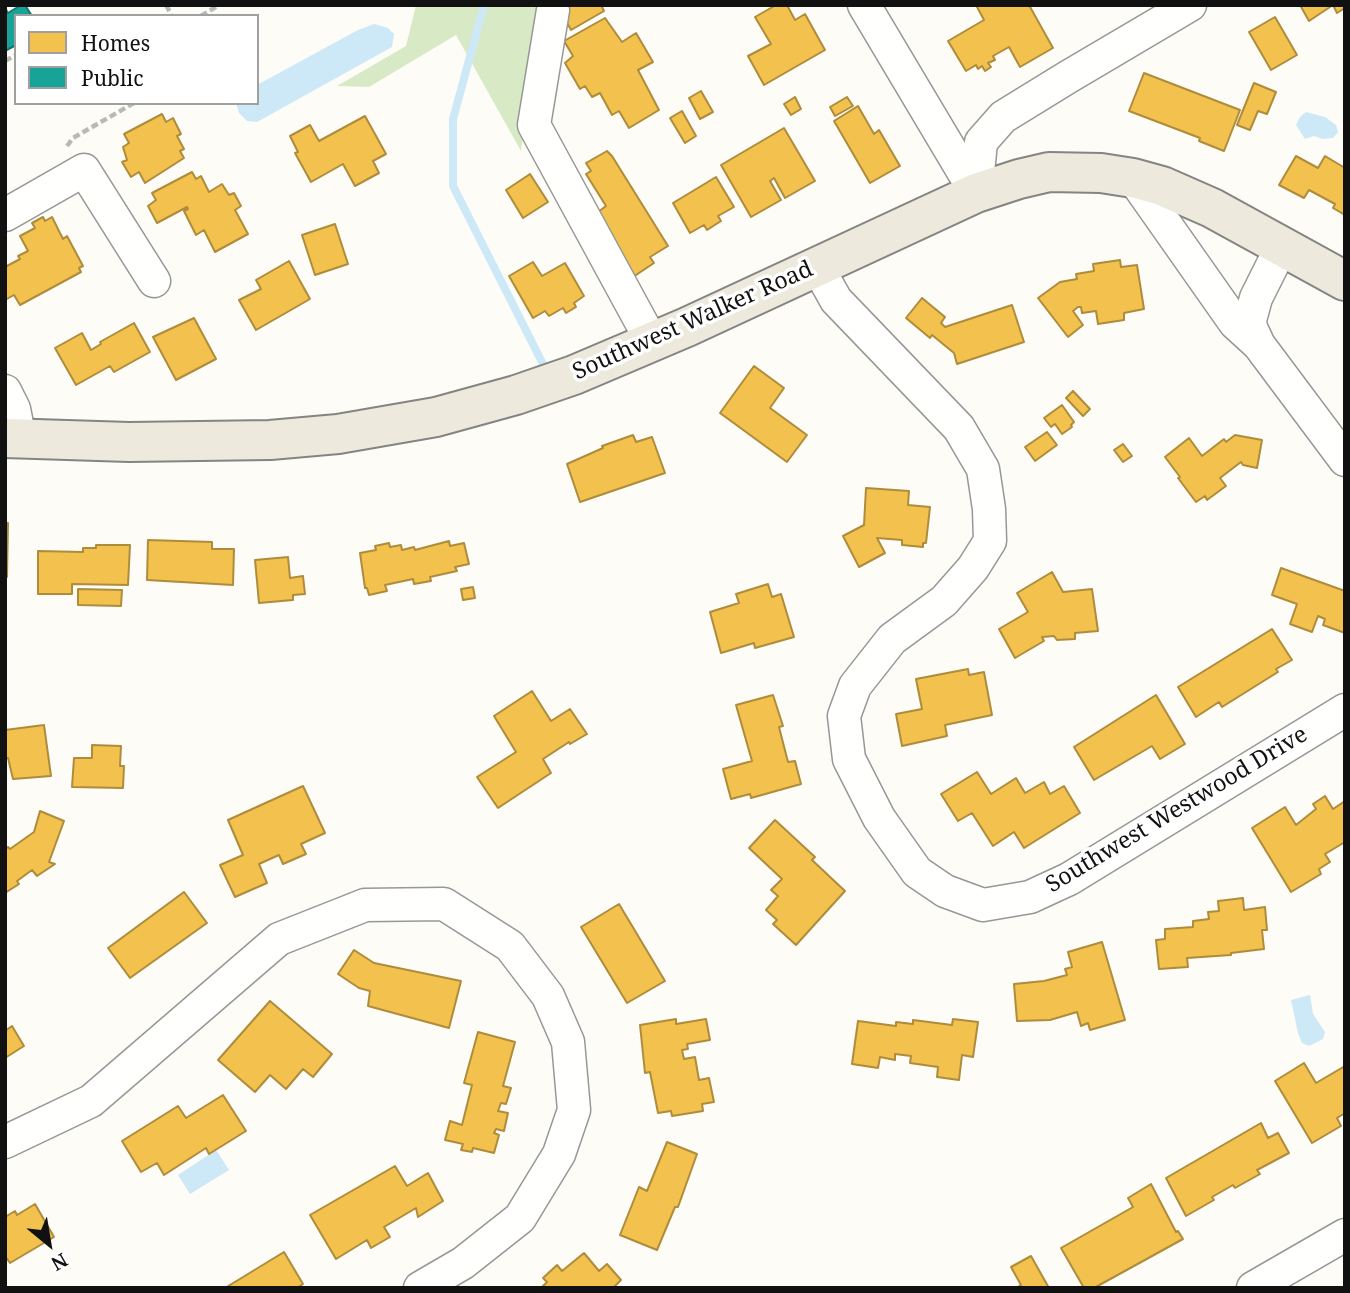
<!DOCTYPE html>
<html>
<head>
<meta charset="utf-8">
<style>
	body { margin:0 }
	#map { position:relative; width:1350px; height:1293px; overflow:hidden; background:#fdfcf7; font-family:"Noto Serif",serif }
	canvas { display:block }
	.frame { position:absolute; inset:0; border:7px solid #111; pointer-events:none }
	.legend { position:absolute; left:14px; top:14px; width:245px; height:91px; box-sizing:border-box; background:#fff; border:2px solid #a0a0a0; margin:0; padding:9px 12px; list-style:none; font-size:21px; color:#111 }
	.legend li { display:flex; align-items:center; gap:14px; height:35px }
	.legend b { width:35px; border:2px solid #a0a0a0 }
	.north { position:absolute; left:14px; top:1209px; width:70px; height:70px; -webkit-text-stroke:5px #fff; paint-order:stroke; rotate:150deg; font-size:19px; font-weight:700; line-height:28px; text-align:center; color:#111 }
	.north::after { content:''; display:block; margin:auto; width:24px; height:32px; background:#111; clip-path:polygon(50% 0,100% 100%,50% 72%,0 100%) }
</style>
</head>
<body>
<div id="map">
<canvas width="1350" height="1293"></canvas>
<div class="frame"></div>
<ul class="legend">
<li><b style="height:19px;background:#f2c14e"></b>Homes</li>
<li><b style="height:19px;background:#17a398"></b>Public</li>
</ul>
<div class="north">N</div>
</div>
<script>
const ctx = document.querySelector('canvas').getContext('2d');
ctx.lineJoin = 'round';
function fillPath(path, color) {
  ctx.fillStyle = color;
  ctx.fill(path, 'evenodd');
}
function poly(rows) {
  const path = new Path2D();
  for (const r of rows) {
    path.moveTo(r[0], r[1]);
    for (let i = 2; i < r.length; i += 2) path.lineTo(r[i], r[i + 1]);
  }
  return path;
}
function stroke(path, color, width, dash) {
  ctx.strokeStyle = color;
  ctx.lineWidth = width;
  ctx.lineCap = dash ? 'butt' : 'round';
  ctx.setLineDash(dash || []);
  ctx.stroke(path);
}
function label(font, color, halo, rows, align = 'center') {
  ctx.font = font + ' "Noto Serif",serif';
  ctx.lineWidth = 7;
  ctx.setLineDash([]);
  ctx.textBaseline = 'middle';
  ctx.strokeStyle = halo;
  ctx.fillStyle = color;
  for (const [text, x, y, turn = 0] of rows) {
    ctx.save();
    ctx.translate(x, y);
    ctx.rotate((+turn || 0) * Math.PI / 180);
    ctx.textAlign = isNaN(turn) ? turn : align;
    if (halo) ctx.strokeText(text, 0, 0);
    ctx.fillText(text, 0, 0);
    ctx.restore();
  }
}
const forest = poly([
	[416,5,534,5,541,17,521,151,456,35,369,87,337,86,406,46]
]);
const water = poly([
	[374,24,388,28,394,34,392,47,257,122,247,121,239,113,236,103,257,103,257,85,358,30],
	[1306,112,1325,117,1336,125,1338,132,1333,138,1323,139,1314,136,1305,139,1296,125,1300,117],
	[1310,995,1313,1014,1325,1032,1323,1039,1309,1046,1302,1043,1298,1033,1291,1000],
	[216,1150,229,1170,190,1194,178,1175]
]);
const homes = poly([
	[557,5,601,5,604,11,571,30,557,5],
	[776,5,787,5,795,20,805,14,825,50,764,85,748,56,771,44,755,17,776,5],
	[976,5,1029,5,1053,48,1020,67,1009,47,993,56,995,60,988,63,991,67,985,71,982,66,978,69,976,65,966,71,948,41,984,20,976,5],
	[1300,5,1345,5,1345,8,1337,13,1333,5,1309,21,1300,5],
	[1275,17,1297,55,1271,70,1249,32,1275,17],
	[605,18,622,42,636,33,653,62,638,70,659,110,629,128,619,111,612,115,600,93,592,97,585,86,580,89,565,63,573,56,564,41,605,18],
	[1144,73,1240,110,1224,151,1199,141,1200,138,1129,111,1144,73],
	[1254,83,1276,92,1267,114,1258,111,1250,130,1237,125,1254,83],
	[701,91,713,112,700,119,689,98,701,91],
	[795,97,801,109,791,115,784,104,795,97],
	[847,97,853,106,835,116,830,107,847,97],
	[858,106,874,134,879,130,900,166,870,183,834,121,858,106],
	[682,111,696,136,685,143,670,118,682,111],
	[162,114,166,122,173,118,181,134,177,136,184,149,180,151,184,158,145,183,139,172,131,177,122,162,127,160,123,147,129,143,124,134,162,114],
	[365,116,386,154,373,161,379,173,355,186,343,164,311,182,295,153,298,152,290,136,310,125,319,141,365,116],
	[784,128,815,181,785,198,774,178,770,181,781,200,751,217,721,165,784,128],
	[607,151,612,156,668,246,650,257,654,263,633,277,598,212,606,206,586,174,591,171,586,163,607,151],
	[1296,156,1318,168,1325,156,1345,168,1345,215,1333,208,1335,204,1309,190,1304,198,1279,185,1296,156],
	[192,172,196,179,201,176,209,192,222,184,229,195,234,193,241,206,235,210,248,234,215,252,204,230,196,235,184,211,188,209,187,207,157,223,148,206,156,200,152,193,192,172],
	[530,174,548,202,523,218,506,190,530,174],
	[716,177,734,207,718,216,721,221,707,230,704,225,690,233,673,203,716,177],
	[43,217,45,221,52,217,63,239,67,236,83,266,79,268,81,272,20,305,14,295,5,300,5,267,20,259,18,256,28,251,20,236,35,228,32,223,43,217],
	[335,224,348,264,315,275,302,235,335,224],
	[1120,260,1121,267,1137,265,1144,309,1124,313,1124,320,1098,324,1096,311,1082,313,1081,307,1078,307,1073,311,1083,325,1068,337,1038,298,1060,282,1077,279,1076,274,1094,271,1093,264,1120,260],
	[289,261,310,299,256,330,239,300,261,289,256,280,289,261],
	[533,262,542,276,565,263,584,296,574,303,576,307,566,313,563,308,549,316,545,311,533,318,509,276,533,262],
	[922,298,945,317,941,323,945,327,1012,305,1024,342,957,364,954,353,932,335,930,338,906,318,922,298],
	[194,318,216,359,176,380,153,337,194,318],
	[134,323,150,352,114,372,110,366,76,385,55,348,82,333,91,350,101,344,100,342,134,323],
	[754,366,784,388,770,408,807,435,787,462,720,413,754,366],
	[1073,391,1090,409,1083,416,1066,398,1073,391],
	[1062,405,1074,422,1071,425,1072,427,1062,434,1055,424,1051,427,1044,418,1062,405],
	[1047,432,1057,445,1035,461,1025,447,1047,432],
	[633,435,636,442,652,437,665,473,580,502,567,464,603,448,602,446,633,435],
	[1235,435,1262,440,1257,468,1243,465,1241,462,1220,478,1226,486,1207,500,1205,496,1196,502,1178,478,1180,477,1165,457,1189,438,1202,456,1224,439,1226,442,1235,435],
	[1123,444,1132,456,1123,462,1114,450,1123,444],
	[866,488,909,491,908,505,930,507,926,543,923,543,923,547,902,545,902,540,877,538,885,553,859,567,843,536,864,525,866,488],
	[5,523,8,523,7,577,5,577,5,523],
	[148,540,212,542,212,549,234,549,233,585,147,580,148,540],
	[449,541,450,546,464,543,469,564,455,567,457,571,430,577,431,581,414,584,413,579,385,585,387,591,369,595,367,588,365,588,360,553,376,550,375,546,389,543,390,547,401,545,402,550,414,547,415,550,449,541],
	[96,545,130,545,128,585,72,584,72,594,38,594,38,551,83,552,83,548,96,548,96,545],
	[288,557,290,578,303,576,305,594,293,595,293,600,259,603,255,560,288,557],
	[1281,568,1345,591,1345,633,1323,625,1325,619,1318,616,1312,632,1290,624,1297,604,1272,595,1281,568],
	[1052,572,1063,592,1092,589,1098,631,1075,633,1075,639,1057,640,1054,636,1042,637,1044,641,1015,658,999,629,1028,612,1017,593,1052,572],
	[768,584,772,597,781,594,794,637,755,648,754,643,721,653,710,612,739,603,736,594,768,584],
	[473,587,475,598,463,600,461,589,473,587],
	[78,589,122,590,121,606,78,605,78,589],
	[1272,629,1292,660,1276,669,1278,672,1222,707,1219,702,1196,717,1178,687,1272,629],
	[968,669,969,675,984,672,992,715,945,725,947,736,902,746,896,714,922,709,916,679,968,669],
	[532,691,551,721,570,709,587,734,570,744,569,742,543,759,551,773,498,808,477,777,516,752,494,716,532,691],
	[773,695,783,726,779,727,788,762,795,761,801,784,751,798,750,794,731,799,723,769,752,761,736,705,773,695],
	[1156,695,1185,744,1160,759,1152,746,1094,780,1074,747,1156,695],
	[44,725,51,776,13,779,8,758,5,758,5,730,44,725],
	[92,745,121,746,120,766,124,766,123,788,72,787,74,758,92,758,92,745],
	[977,772,991,794,1016,778,1025,793,1044,782,1050,794,1064,786,1080,813,1024,848,1014,832,993,846,972,813,958,821,941,794,977,772],
	[303,786,325,833,301,844,306,854,283,864,279,855,259,864,267,883,235,897,220,865,243,855,228,820,303,786],
	[1325,796,1333,809,1345,801,1345,842,1325,854,1330,862,1319,869,1321,874,1291,892,1252,828,1285,807,1296,825,1316,809,1313,804,1325,796],
	[40,811,64,821,49,862,55,864,37,876,32,870,17,881,19,884,5,893,5,849,8,847,10,849,34,832,40,811],
	[775,820,815,857,812,860,845,891,796,945,773,924,777,920,766,910,778,896,771,890,782,879,749,848,775,820],
	[184,892,207,923,130,978,108,948,184,892],
	[1243,898,1244,910,1265,907,1267,930,1262,930,1264,949,1231,953,1231,955,1187,958,1188,967,1159,969,1156,940,1165,939,1165,929,1193,927,1193,921,1209,919,1208,912,1219,911,1218,901,1243,898],
	[619,904,665,981,627,1003,581,927,619,904],
	[1102,942,1125,1020,1090,1030,1088,1023,1081,1026,1077,1012,1050,1020,1017,1021,1014,984,1044,981,1067,975,1065,969,1072,967,1068,952,1102,942],
	[354,950,374,963,461,981,449,1028,368,1006,370,991,359,988,338,974,354,950],
	[270,1001,332,1054,313,1077,303,1069,286,1089,270,1075,255,1092,218,1060,270,1001],
	[676,1019,676,1024,706,1019,710,1040,687,1044,688,1049,682,1050,684,1059,695,1057,699,1080,709,1078,714,1102,702,1104,703,1111,672,1116,671,1111,658,1113,650,1072,645,1073,640,1025,676,1019],
	[953,1019,978,1022,973,1057,962,1055,959,1080,937,1077,938,1067,910,1063,911,1056,895,1054,895,1060,880,1057,878,1068,852,1064,858,1021,896,1026,896,1022,913,1024,913,1020,952,1025,953,1019],
	[12,1026,24,1046,5,1058,5,1031,12,1026],
	[478,1032,515,1042,503,1086,511,1088,506,1104,501,1103,498,1111,508,1113,504,1131,496,1129,494,1133,499,1135,494,1153,473,1148,472,1152,461,1150,463,1144,445,1140,450,1121,462,1125,472,1085,464,1083,478,1032],
	[1304,1063,1316,1083,1345,1066,1345,1113,1337,1118,1341,1126,1312,1143,1275,1081,1304,1063],
	[223,1095,246,1131,209,1154,206,1148,164,1175,157,1163,141,1172,122,1141,178,1106,186,1118,223,1095],
	[1261,1123,1268,1138,1278,1133,1289,1153,1257,1170,1260,1174,1235,1188,1233,1185,1212,1197,1214,1200,1186,1216,1166,1178,1261,1123],
	[667,1142,697,1154,678,1207,675,1207,657,1250,620,1235,639,1187,647,1191,667,1142],
	[395,1166,407,1186,428,1173,443,1201,418,1217,416,1208,384,1227,390,1237,371,1248,367,1240,336,1259,310,1215,395,1166],
	[1151,1184,1176,1232,1178,1231,1183,1239,1094,1288,1084,1288,1061,1248,1133,1207,1128,1198,1151,1184],
	[35,1204,54,1237,10,1263,5,1256,5,1217,15,1211,17,1215,35,1204],
	[284,1252,303,1284,297,1288,225,1288,284,1252],
	[584,1253,599,1271,607,1264,621,1280,613,1288,541,1288,547,1282,543,1278,557,1265,562,1271,584,1253],
	[1031,1256,1049,1288,1016,1288,1021,1285,1011,1267,1031,1256]
]);
const public = poly([
	[21,5,25,5,32,16,16,16,16,45,5,51,5,8,8,13,21,5]
]);
const stream = poly([
	[484,5,453,119,453,186,547,372]
]);
const path = poly([
	[166,5,172,16],
	[201,16,219,5],
	[5,61,16,55],
	[67,146,73,138,134,103]
]);
const minor = poly([
	[864,5,976,193],
	[553,10,534,125,652,342],
	[1133,178,1235,323,1258,344],
	[976,193,981,142,1003,117,1068,77,1190,5],
	[5,215,84,170,154,281],
	[1282,246,1256,298,1250,320,1251,328,1259,345,1345,460],
	[817,266,836,300,959,428,983,469,989,509,990,541,973,568,944,601,892,639,855,686,844,716,849,759,879,818,917,872,945,891,983,905,1030,897,1069,879,1345,710],
	[5,391,14,409,20,439],
	[5,1142,91,1101,279,939,365,905,444,904,510,946,548,996,568,1042,574,1110,559,1154,520,1218,463,1263,420,1288],
	[1253,1288,1345,1235]
]);
const major = poly([
	[5,438,129,442,270,440,338,434,436,417,516,395,574,375,687,327,976,193,1019,179,1049,172,1101,173,1133,178,1162,186,1212,208,1345,281]
]);
const streetNames = [
	["Southwest Walker Road",693,321,-24],
	["Southwest Westwood Drive",1177,810,-31]
];
fillPath(forest, '#d8eac5');
fillPath(water, '#cde8f7');
fillPath(homes, '#f2c14e');
stroke(homes, '#ae8c3c', 2);
fillPath(public, '#17a398');
stroke(public, '#157770', 2);
stroke(stream, '#cde8f7', 8);
stroke(minor, '#979795', 35);
stroke(major, '#858482', 42);
stroke(path, '#b9b9b8', 4.5, [7, 3.5]);
stroke(minor, '#fffffe', 32);
stroke(major, '#ede9dc', 38);
label('23px', '#111', '#fff', streetNames);
</script>
</body>
</html>
